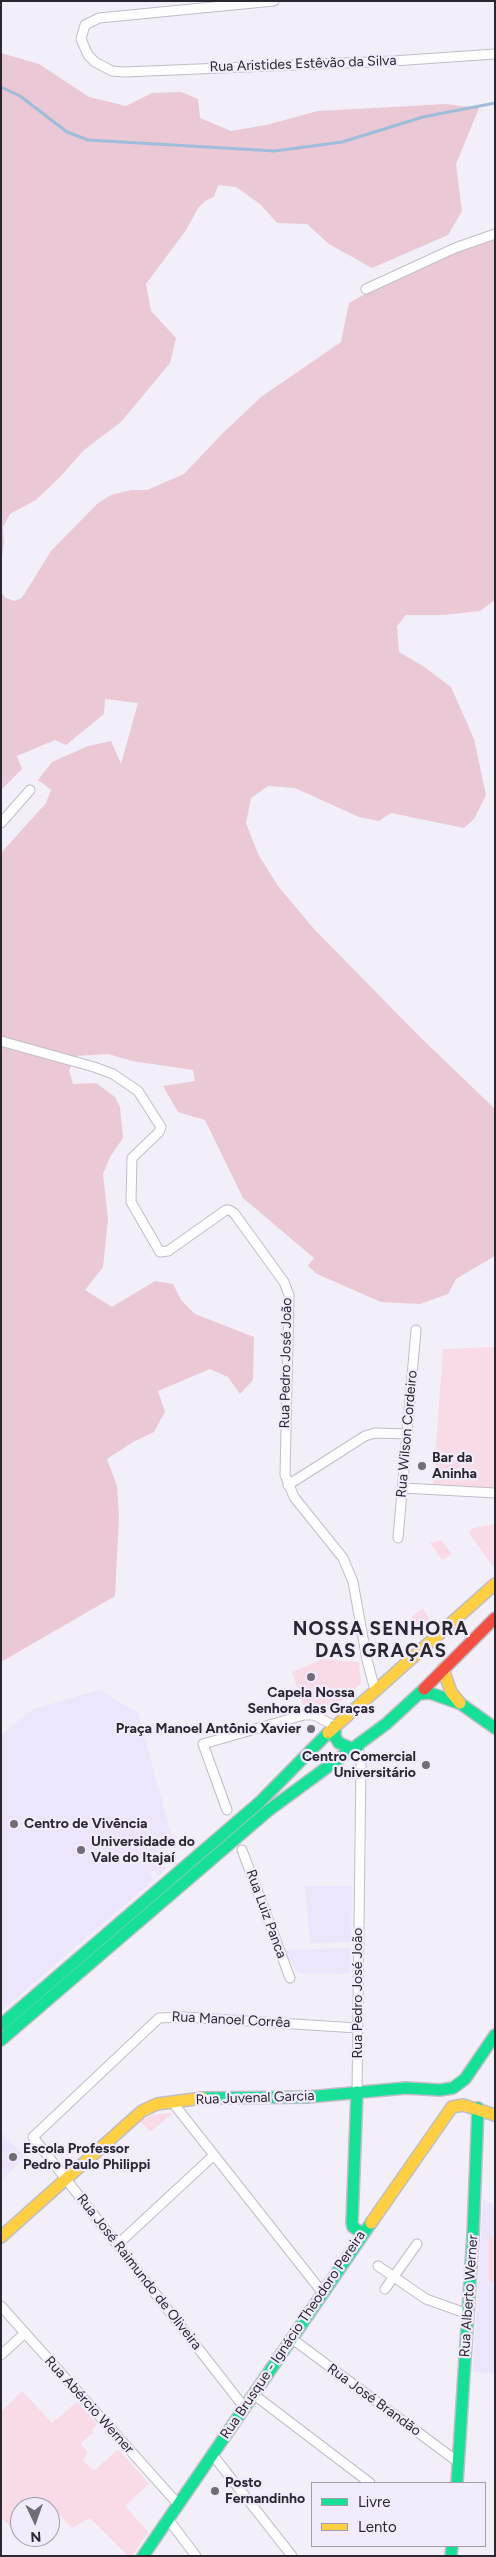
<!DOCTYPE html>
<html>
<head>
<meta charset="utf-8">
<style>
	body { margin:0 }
	#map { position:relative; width:496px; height:2557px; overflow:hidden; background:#f2eff8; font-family:Figtree,sans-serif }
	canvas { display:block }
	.frame { position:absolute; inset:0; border:2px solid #2b2731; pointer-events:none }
	.legend { position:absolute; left:311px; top:2482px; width:175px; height:65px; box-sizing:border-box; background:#f1ebfc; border:1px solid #a29dab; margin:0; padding:6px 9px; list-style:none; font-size:15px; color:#2b2731 }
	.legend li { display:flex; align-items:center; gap:10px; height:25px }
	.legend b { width:25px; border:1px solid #a29dab }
	.north { position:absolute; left:10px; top:2497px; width:50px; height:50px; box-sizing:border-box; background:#f1ebfc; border:1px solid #a29dab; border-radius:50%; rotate:177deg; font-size:14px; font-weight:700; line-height:20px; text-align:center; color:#2b2731 }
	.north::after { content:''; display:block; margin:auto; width:18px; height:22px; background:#716d77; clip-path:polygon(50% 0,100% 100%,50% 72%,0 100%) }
</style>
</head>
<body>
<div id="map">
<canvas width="496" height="2557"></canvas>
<div class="frame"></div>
<ul class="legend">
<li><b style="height:6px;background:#16e098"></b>Livre</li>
<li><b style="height:6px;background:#ffcf43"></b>Lento</li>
</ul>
<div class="north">N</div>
</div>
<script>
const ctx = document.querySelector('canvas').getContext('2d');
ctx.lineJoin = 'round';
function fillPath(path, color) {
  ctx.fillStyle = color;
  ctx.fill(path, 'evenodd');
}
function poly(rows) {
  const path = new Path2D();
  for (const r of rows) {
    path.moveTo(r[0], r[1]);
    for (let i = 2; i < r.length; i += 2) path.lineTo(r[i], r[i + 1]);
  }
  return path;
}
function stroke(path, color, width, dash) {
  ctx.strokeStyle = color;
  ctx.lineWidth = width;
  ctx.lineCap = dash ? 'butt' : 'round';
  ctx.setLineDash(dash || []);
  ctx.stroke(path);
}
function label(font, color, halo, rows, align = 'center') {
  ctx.font = font + ' Figtree,sans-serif';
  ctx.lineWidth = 4.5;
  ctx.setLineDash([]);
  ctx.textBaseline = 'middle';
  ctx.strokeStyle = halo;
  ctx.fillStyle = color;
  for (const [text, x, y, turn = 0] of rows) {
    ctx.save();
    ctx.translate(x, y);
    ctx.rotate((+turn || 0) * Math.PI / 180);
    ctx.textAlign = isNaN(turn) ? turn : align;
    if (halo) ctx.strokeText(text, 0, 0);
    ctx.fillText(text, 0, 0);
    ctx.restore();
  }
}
const built = poly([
	[100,1690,138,1713,172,1838,188,1851,173,1847,161,1849,162,1864,166,1869,158,1876,154,1871,149,1874,154,1880,1,2011,1,1735,33,1709],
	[305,1886,352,1886,351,1942,310,1943],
	[350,1948,350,1974,298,1973,284,1950],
	[1,2132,25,2157,1,2181],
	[483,2200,495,2204,495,2374,473,2372]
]);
const green = poly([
	[495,1347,495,1489,433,1486,443,1349],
	[495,1524,495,1568,494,1568,469,1533,473,1528],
	[441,1540,452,1554,442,1560,430,1543],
	[423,1608,432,1624,423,1633,411,1617],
	[323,1659,359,1662,361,1683,335,1707,306,1713,292,1672],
	[168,2113,172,2114,150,2132,140,2121,152,2115],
	[489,2236,495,2236,495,2282,489,2282],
	[22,2391,52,2423,77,2402,97,2424,92,2430,94,2432,81,2443,88,2453,83,2460,94,2471,118,2449,149,2484,125,2506,148,2532,132,2556,128,2556,90,2518,72,2528,57,2512,50,2517,50,2507,20,2507,20,2537,1,2517,1,2412]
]);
const forest = poly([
	[1,53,39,64,89,97,126,106,152,93,181,92,198,99,200,118,231,131,266,125,318,111,446,104,479,108,456,164,462,211,448,235,372,268,329,244,307,224,277,223,260,204,236,187,218,185,214,197,205,201,198,208,186,230,146,284,151,311,176,338,170,363,121,422,84,450,60,477,36,500,10,514,3,527,4,543,1,563],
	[495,237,495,600,480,611,444,615,406,615,397,626,399,652,423,666,451,687,474,739,486,795,474,819,464,828,391,813,379,821,359,817,295,788,268,786,251,798,246,823,258,854,278,886,314,929,420,1037,495,1109,495,1256,456,1279,448,1294,420,1304,381,1302,317,1274,308,1266,314,1258,243,1198,205,1120,178,1112,163,1086,195,1081,193,1070,132,1061,108,1054,77,1056,69,1070,73,1084,96,1083,115,1097,120,1107,123,1138,110,1157,103,1174,108,1219,103,1267,85,1290,112,1307,155,1281,173,1284,181,1300,195,1314,254,1337,253,1380,240,1394,228,1377,210,1369,158,1391,165,1412,154,1432,133,1442,107,1459,117,1486,119,1517,115,1596,1,1662,1,853,46,803,51,790,38,780,52,762,88,746,111,741,121,764,138,703,105,699,104,714,66,745,55,740,17,756,22,769,1,790,1,592,6,598,14,601,22,598,51,551,97,504,111,495,131,490,147,490,184,474,222,434,261,397,341,342,349,303,432,257]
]);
const stream = poly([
	[1,87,20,96,67,132,88,140,275,151,342,142,423,117,495,103]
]);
const street = poly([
	[274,1,99,18,85,25,81,39,88,55,95,62,112,71,124,72,393,61,495,54],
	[366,289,455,248,495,234],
	[1,823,30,790],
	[1,1041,94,1067,113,1074,138,1091,161,1127,159,1132,132,1158,131,1202,160,1252,168,1251,226,1210,229,1210,234,1213,284,1282,289,1295,285,1475,294,1497,343,1558,353,1582,367,1660,375,1690],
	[288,1485,365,1436,375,1433,407,1434],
	[403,1488,495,1493],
	[398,1538,416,1330],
	[227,1810,203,1744,304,1715,314,1715,335,1726],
	[242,1850,290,1978],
	[357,2092,361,1761,358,1747],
	[173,2103,322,2292],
	[117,2245,213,2156],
	[378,2266,426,2299,468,2314],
	[385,2289,417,2244],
	[1,2306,178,2504],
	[291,2338,458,2462],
	[1,2355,25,2333],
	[253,2394,370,2483],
	[244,2407,33,2137,159,2018,185,2017,357,2028],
	[212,2454,292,2556],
	[168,2519,196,2556]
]);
const fast = poly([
	[419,1694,430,1693,461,1704,495,1728],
	[335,1726,335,1737,339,1743,351,1748,358,1747],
	[1,2025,260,1802,328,1733],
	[1,2040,269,1810,386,1724,424,1689],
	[357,2092,352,2223,353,2227,362,2233],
	[203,2098,308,2097,406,2088,440,2090,453,2088,465,2079,495,2035],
	[457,2483,473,2234,478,2108],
	[143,2556,371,2223],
	[451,2556,452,2546]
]);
const slow = poly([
	[443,1669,451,1692,460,1703],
	[328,1733,495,1584],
	[371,2223,452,2107,463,2105,495,2115],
	[1,2237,142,2111,157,2104,203,2098]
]);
const jam = poly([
	[424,1689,495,1618]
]);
const markers = [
	[422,1466,5,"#716d77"],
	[311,1677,5,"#716d77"],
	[311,1729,5,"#716d77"],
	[426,1765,5,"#716d77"],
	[14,1824,5,"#716d77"],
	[81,1850,5,"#716d77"],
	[13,2157,5,"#716d77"],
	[215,2491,5,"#716d77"]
];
const streetNames = [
	["Rua Aristides Estêvão da Silva",303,64,-2],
	["Rua Pedro José João",286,1363,-89],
	["Rua Wilson Cordeiro",407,1434,-85],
	["Rua Luiz Panca",266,1914,70],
	["Rua Pedro José João",358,1993,-90],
	["Rua Manoel Corrêa",231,2020,3],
	["Rua Juvenal Garcia",255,2098,-2],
	["Rua José Raimundo de Oliveira",139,2272,52],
	["Rua Alberto Werner",469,2296,-86],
	["Rua Brusque - Ignácio Theodoro Pereira",293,2335,-56],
	["Rua José Brandão",374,2400,36],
	["Rua Abércio Werner",89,2405,48]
];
const poiNames = [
	["Bar da",432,1458],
	["Aninha",432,1474],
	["Capela Nossa",311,1693,"center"],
	["Senhora das Graças",311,1709,"center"],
	["Praça Manoel Antônio Xavier",301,1729,"right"],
	["Centro Comercial",416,1757,"right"],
	["Universitário",416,1773,"right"],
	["Centro de Vivência",24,1824],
	["Universidade do",91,1842],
	["Vale do Itajaí",91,1858],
	["Escola Professor",23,2149],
	["Pedro Paulo Philippi",23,2165],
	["Posto",225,2483],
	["Fernandinho",225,2499]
];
const districtNames = [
	["NOSSA SENHORA",381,1629],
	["DAS GRAÇAS",381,1651]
];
fillPath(built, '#ece5fc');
fillPath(green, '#f8dbe7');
fillPath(forest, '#eac8d5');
stroke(stream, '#9dbddb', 3);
stroke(street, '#c0bec6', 11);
stroke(fast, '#c0bec6', 14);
stroke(slow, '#c0bec6', 14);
stroke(jam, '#c0bec6', 14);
stroke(street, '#fdfdfe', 9);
stroke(fast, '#16e098', 11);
stroke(slow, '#ffcf43', 11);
stroke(jam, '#f24e42', 11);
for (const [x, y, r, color] of markers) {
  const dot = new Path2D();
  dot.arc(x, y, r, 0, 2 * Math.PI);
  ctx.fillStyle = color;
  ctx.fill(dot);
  stroke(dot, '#f1ebfc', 2);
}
label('14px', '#2b2731', '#f1ebfc', streetNames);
label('bold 14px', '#2b2731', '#f1ebfc', poiNames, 'left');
ctx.letterSpacing = '1px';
label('bold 19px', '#2b2731', '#f1ebfc', districtNames);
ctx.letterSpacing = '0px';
</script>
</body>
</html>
